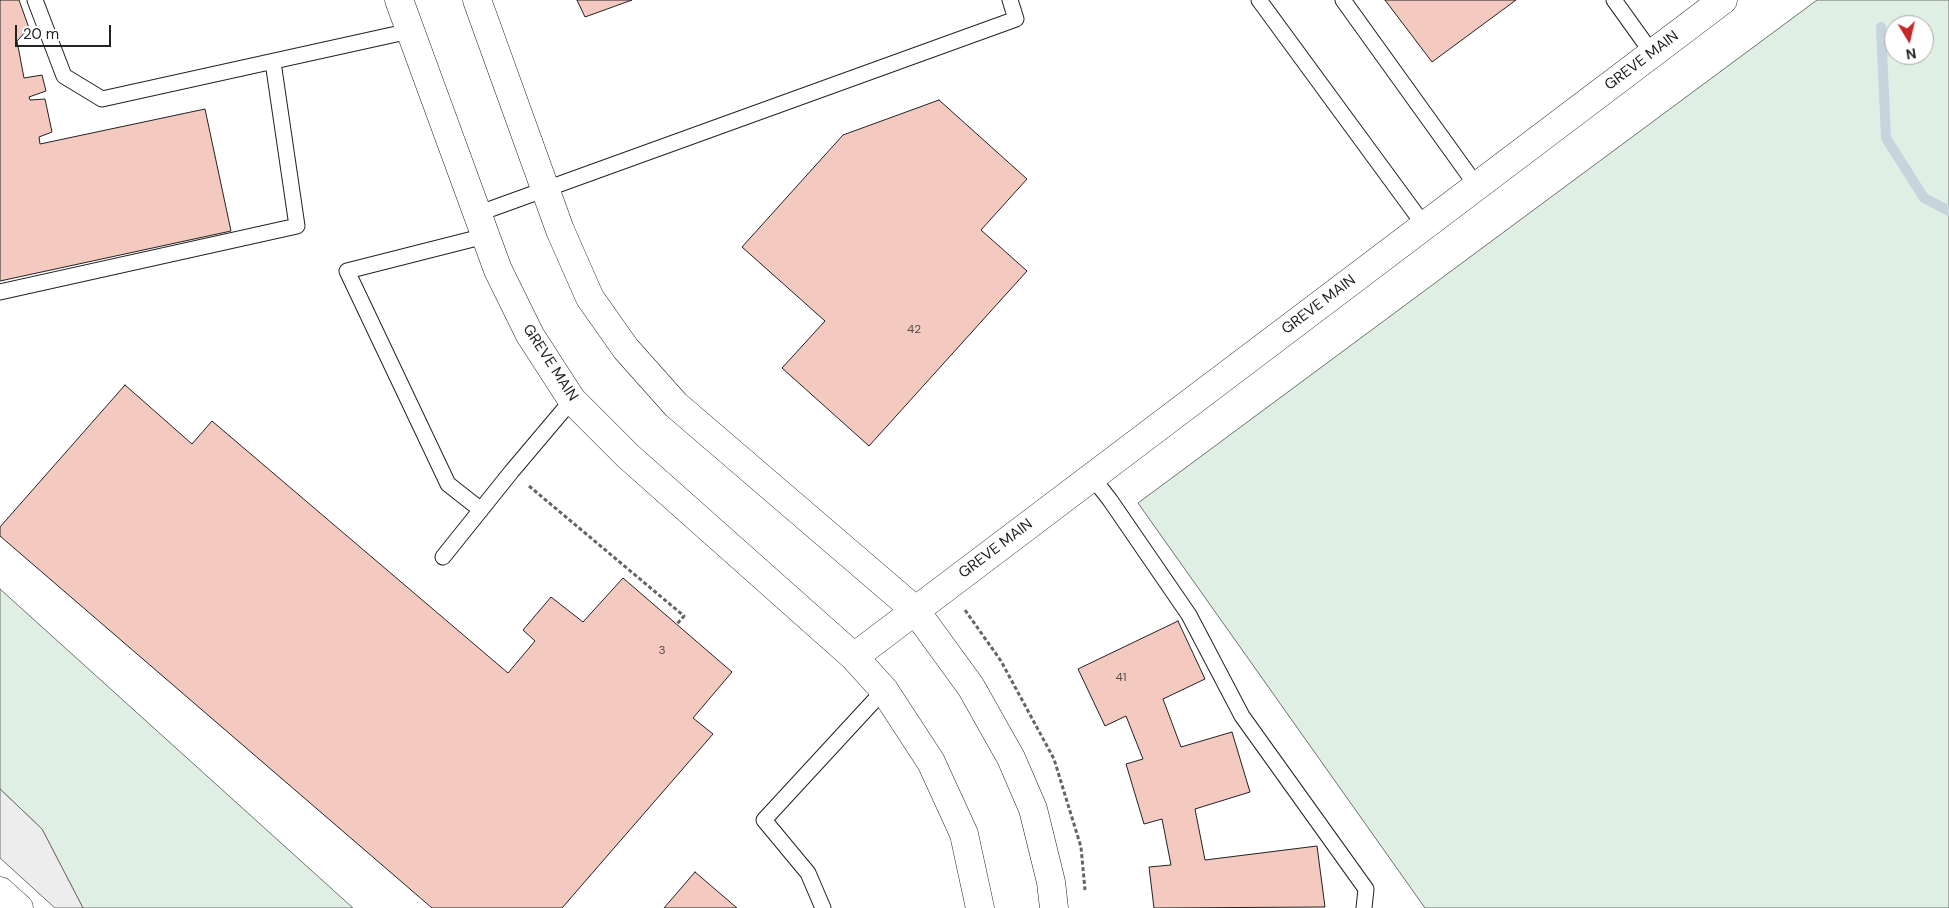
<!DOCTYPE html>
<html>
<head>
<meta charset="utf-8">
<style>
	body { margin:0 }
	#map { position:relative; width:1949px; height:908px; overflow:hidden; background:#fff; font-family:"DM Sans",sans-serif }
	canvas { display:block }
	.north { position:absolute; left:1884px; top:15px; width:50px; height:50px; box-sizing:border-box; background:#fff; border:1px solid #a7a7a7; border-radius:50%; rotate:171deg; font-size:14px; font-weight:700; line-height:20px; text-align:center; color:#222 }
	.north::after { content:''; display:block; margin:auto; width:18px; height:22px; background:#c62828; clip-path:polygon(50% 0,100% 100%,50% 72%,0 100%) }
	.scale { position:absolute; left:15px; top:25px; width:96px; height:22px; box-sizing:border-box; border:2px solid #222; border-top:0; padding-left:6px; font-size:15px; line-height:18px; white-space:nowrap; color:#222; -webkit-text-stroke:4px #fff; paint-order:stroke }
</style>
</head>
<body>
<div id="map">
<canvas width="1949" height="908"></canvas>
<div class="north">N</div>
<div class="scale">20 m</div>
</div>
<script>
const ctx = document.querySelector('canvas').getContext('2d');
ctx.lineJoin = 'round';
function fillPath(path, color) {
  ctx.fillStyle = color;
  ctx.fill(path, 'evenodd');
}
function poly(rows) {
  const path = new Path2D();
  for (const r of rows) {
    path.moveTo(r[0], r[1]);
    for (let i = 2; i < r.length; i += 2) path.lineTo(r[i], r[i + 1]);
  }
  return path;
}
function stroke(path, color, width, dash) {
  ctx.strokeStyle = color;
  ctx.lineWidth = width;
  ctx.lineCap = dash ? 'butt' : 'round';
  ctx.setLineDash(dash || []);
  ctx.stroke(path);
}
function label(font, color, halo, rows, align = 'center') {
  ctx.font = font + ' "DM Sans",sans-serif';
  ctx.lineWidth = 4;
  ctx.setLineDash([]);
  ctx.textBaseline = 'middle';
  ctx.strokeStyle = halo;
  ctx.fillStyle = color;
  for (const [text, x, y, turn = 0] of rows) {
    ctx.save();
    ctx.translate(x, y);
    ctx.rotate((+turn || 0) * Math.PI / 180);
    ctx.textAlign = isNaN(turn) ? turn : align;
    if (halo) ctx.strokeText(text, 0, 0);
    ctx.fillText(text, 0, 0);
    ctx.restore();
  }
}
const green = poly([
	[1817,0,1949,0,1949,908,1425,908,1138,503,1817,0],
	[1894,25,1924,25,1924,55,1894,55,1894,25],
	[0,589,353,908,83,908,42,829,0,789,0,589]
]);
const parking = poly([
	[0,789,42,829,83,908,55,908,0,858,0,789]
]);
const stream = poly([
	[1881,27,1886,138,1924,198,1949,211]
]);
const building = poly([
	[0,0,19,0,29,28,17,41,24,78,42,75,46,91,29,97,30,100,45,99,52,132,39,137,40,144,205,109,231,231,0,281,0,0],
	[577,0,632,0,585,17,577,0],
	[1385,0,1516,0,1432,62,1385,0],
	[939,100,1027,179,981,230,1027,271,869,446,782,368,825,321,742,247,843,135,939,100],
	[125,385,192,444,212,421,508,673,535,641,523,630,551,597,583,622,623,578,732,672,693,718,713,734,562,908,432,908,0,536,0,527,125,385],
	[1178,621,1205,679,1163,699,1181,747,1232,732,1250,792,1195,809,1205,860,1317,846,1325,907,1154,908,1149,867,1171,865,1162,819,1144,824,1126,764,1143,759,1126,716,1105,726,1078,669,1178,621],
	[695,872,737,908,664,908,695,872]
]);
const path = poly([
	[529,486,684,616,677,624],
	[965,610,1001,661,1054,759,1081,847,1085,890]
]);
const service = poly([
	[35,0,64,76,102,99,410,31],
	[1259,0,1424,225],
	[1343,0,1476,185],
	[1614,0,1652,53],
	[477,214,1016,19,1010,0],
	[0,292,297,226,273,62],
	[1092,477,1110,500,1189,615,1242,716,1366,889,1364,908],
	[481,510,448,484,347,271,485,236],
	[443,557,512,471,572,400],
	[823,908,808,873,764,820,884,690]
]);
const minor = poly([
	[399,0,498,270,530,335,572,400,628,456,854,657,884,690,931,762,964,834,980,908],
	[477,0,560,230,590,298,626,349,676,405,915,610,971,687,1011,758,1033,809,1051,882,1054,908],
	[854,657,1723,0]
]);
const secondary = poly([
	[0,891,19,908]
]);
const numberNames = [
	["42",914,330],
	["3",662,651],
	["41",1121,678]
];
const streetNames = [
	["GREVE MAIN",1642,61,-37],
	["GREVE MAIN",1319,305,-37],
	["GREVE MAIN",550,363,57],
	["GREVE MAIN",996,549,-37]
];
fillPath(green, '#e0efe3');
stroke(green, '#6f6f6f', 1);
fillPath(parking, '#ededed');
stroke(parking, '#6f6f6f', 1);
stroke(stream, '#c7d3dd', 10);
fillPath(building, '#f3c9c0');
stroke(building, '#222', 1);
stroke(service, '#222', 17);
stroke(minor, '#222', 29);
stroke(secondary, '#222', 29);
stroke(path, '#646464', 3, [4, 2.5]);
stroke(service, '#fff', 15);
stroke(minor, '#fff', 28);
stroke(secondary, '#fff', 28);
label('12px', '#564c4a', null, numberNames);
label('15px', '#222', '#fff', streetNames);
</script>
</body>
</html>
